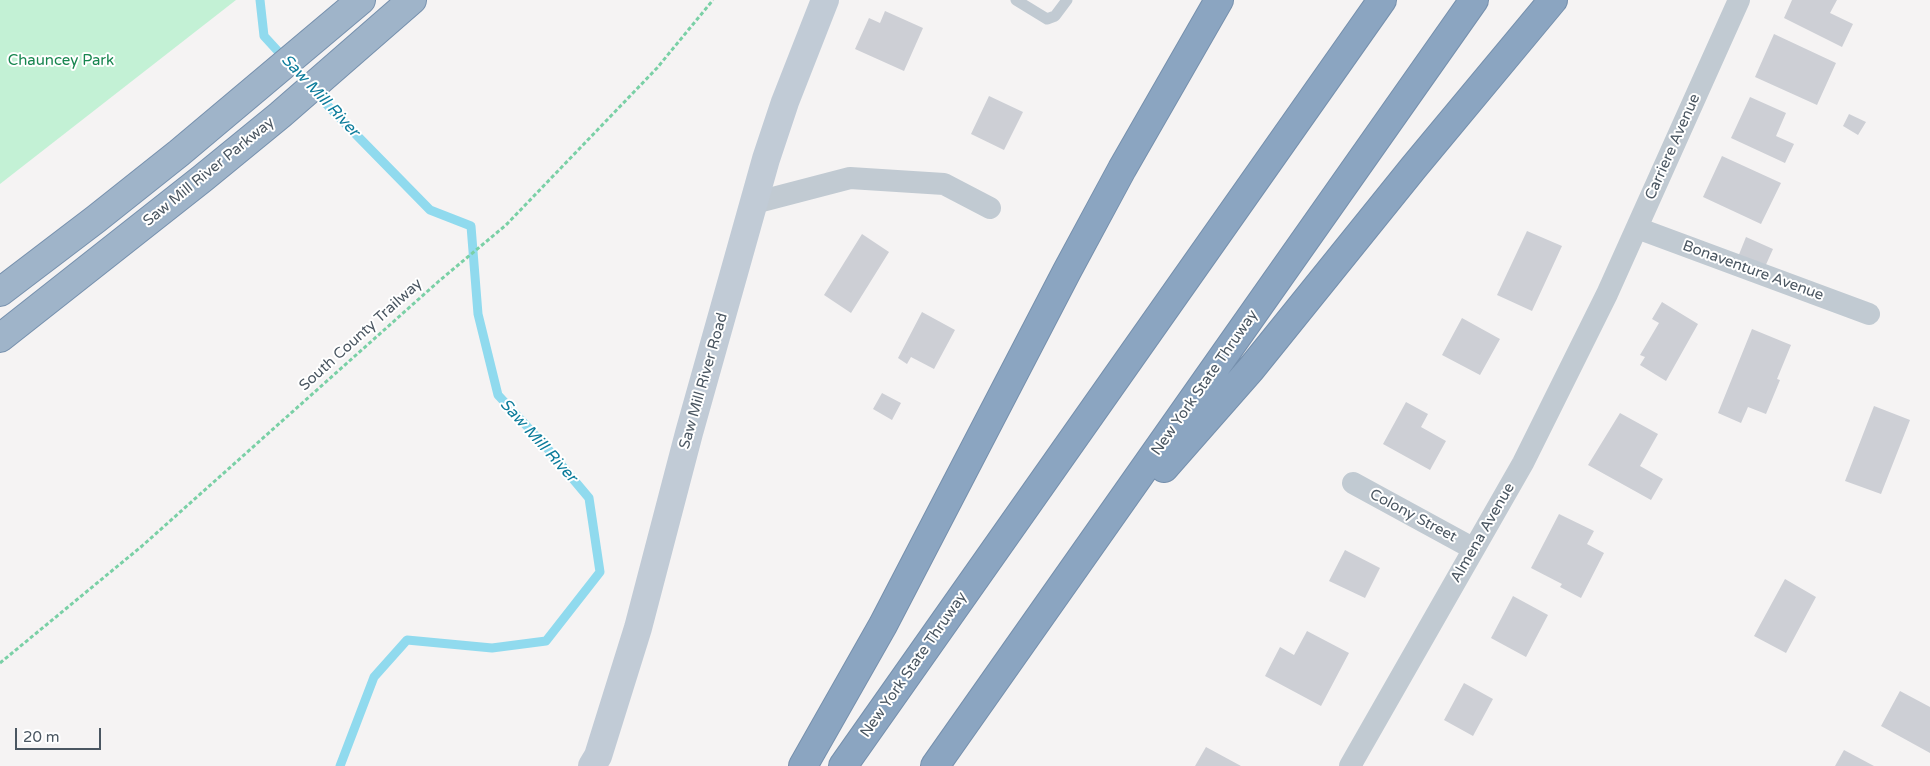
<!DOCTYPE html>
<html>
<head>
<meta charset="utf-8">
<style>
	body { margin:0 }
	#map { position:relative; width:1930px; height:766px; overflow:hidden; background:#f5f3f3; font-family:"Varela Round",sans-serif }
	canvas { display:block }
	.scale { position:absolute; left:15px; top:728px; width:86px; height:22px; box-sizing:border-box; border:2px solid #4a5661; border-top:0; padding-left:6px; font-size:15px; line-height:18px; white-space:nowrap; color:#4a5661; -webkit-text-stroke:4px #fff; paint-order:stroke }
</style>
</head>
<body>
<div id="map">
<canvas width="1930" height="766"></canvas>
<div class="scale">20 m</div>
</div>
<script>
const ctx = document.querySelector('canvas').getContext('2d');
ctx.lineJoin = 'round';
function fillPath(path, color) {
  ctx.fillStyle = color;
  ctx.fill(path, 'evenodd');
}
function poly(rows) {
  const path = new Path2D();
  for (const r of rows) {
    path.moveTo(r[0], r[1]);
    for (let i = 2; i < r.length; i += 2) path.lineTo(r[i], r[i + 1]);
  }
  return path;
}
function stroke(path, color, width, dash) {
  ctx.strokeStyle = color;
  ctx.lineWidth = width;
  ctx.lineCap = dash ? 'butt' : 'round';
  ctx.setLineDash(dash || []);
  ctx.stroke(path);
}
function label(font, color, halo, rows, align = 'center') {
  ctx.font = font + ' "Varela Round",sans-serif';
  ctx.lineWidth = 4;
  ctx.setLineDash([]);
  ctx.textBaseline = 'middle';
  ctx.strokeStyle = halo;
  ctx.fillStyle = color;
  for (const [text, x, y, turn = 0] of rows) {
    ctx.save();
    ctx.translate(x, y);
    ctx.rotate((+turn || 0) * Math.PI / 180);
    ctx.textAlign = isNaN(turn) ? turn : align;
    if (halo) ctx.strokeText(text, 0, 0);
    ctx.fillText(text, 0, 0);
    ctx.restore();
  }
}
const green = poly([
	[0,0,236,0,0,184]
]);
const stream = poly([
	[260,0,264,36,330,108,430,210,471,226,478,314,498,395,547,448,589,498,600,572,546,641,492,648,407,640,374,677,340,766]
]);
const building = poly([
	[1792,0,1837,0,1830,13,1853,24,1842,47,1784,18],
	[885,11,923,28,904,71,855,49,869,18,880,23],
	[1774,34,1836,63,1817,105,1755,77],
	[989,96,1023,112,1004,150,971,134],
	[1750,97,1786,113,1776,136,1794,144,1785,163,1731,138],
	[1849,114,1866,122,1858,135,1843,126],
	[1722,156,1781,183,1761,224,1703,197],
	[1527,231,1562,246,1532,311,1497,295],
	[862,234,889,252,851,313,824,295],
	[1746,237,1773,249,1764,269,1738,257],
	[1662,302,1698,324,1666,381,1640,365,1645,357,1640,355,1659,323,1652,319],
	[922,312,955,330,934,369,911,357,907,364,898,358],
	[1462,318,1500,339,1480,375,1442,355],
	[1752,329,1791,345,1777,379,1780,380,1766,414,1748,407,1741,423,1718,413],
	[882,393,901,403,892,420,873,409],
	[1406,402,1428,414,1421,427,1446,441,1430,470,1383,444],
	[1874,406,1910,420,1881,494,1845,481],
	[1620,413,1658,434,1640,466,1663,479,1651,500,1588,465],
	[1559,514,1594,531,1587,544,1604,553,1581,598,1560,587,1562,584,1531,568],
	[1345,550,1380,568,1365,598,1329,581],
	[1785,579,1816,597,1786,653,1754,636],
	[1513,596,1548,615,1526,657,1491,638],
	[1307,631,1349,653,1321,706,1265,676,1280,647,1294,655],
	[1464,683,1493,699,1473,736,1444,720],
	[1900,691,1930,707,1930,753,1881,726],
	[1206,747,1241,766,1195,766],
	[1844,750,1874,766,1835,766]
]);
const path = poly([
	[0,663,142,546,439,281,506,225,657,68,713,0]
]);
const service = poly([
	[1016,0,1047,19,1055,16,1067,0]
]);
const minor = poly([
	[754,203,850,178,944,184,990,208],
	[1637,228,1869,314],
	[1353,483,1474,549],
	[1350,766,1523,463,1607,294,1739,0]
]);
const secondary = poly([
	[592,766,598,756,638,628,689,433,766,159,785,102,825,0]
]);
const trunk = poly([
	[0,292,96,219,179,153,361,0],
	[0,338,203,178,280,115,412,0]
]);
const motorway = poly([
	[1164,468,1251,369,1414,167,1553,0],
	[803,766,883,625,1067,271,1122,169,1219,0],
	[843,766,1382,0],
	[935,766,1474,0]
]);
const parkNames = [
	["Chauncey Park",61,61]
];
const streetNames = [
	["Carriere Avenue",1673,147,-66],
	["Saw Mill River Parkway",209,172,-39],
	["Bonaventure Avenue",1753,271,20],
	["South County Trailway",361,335,-42],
	["Saw Mill River Road",704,381,-74],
	["New York State Thruway",1205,383,-55],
	["Colony Street",1413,516,28],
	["Almena Avenue",1483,533,-60],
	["New York State Thruway",914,665,-55]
];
const waterNames = [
	["Saw Mill River",320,96,47],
	["Saw Mill River",538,441,48]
];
fillPath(green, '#c3f1d5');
stroke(stream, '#90daee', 9);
fillPath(building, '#cdcfd5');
stroke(trunk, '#7690ad', 30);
stroke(motorway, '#7690ad', 30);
stroke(path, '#7ad0a6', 3, [4, 2.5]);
stroke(service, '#c1cad2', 11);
stroke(minor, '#c1cad2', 22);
stroke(secondary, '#c1cbd6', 28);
stroke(trunk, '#9fb4c9', 28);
stroke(motorway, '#8ba5c1', 28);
label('15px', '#17864f', '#fff', parkNames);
label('15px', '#4a5661', '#fff', streetNames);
label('italic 16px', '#0c7c9b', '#fff', waterNames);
</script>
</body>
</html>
